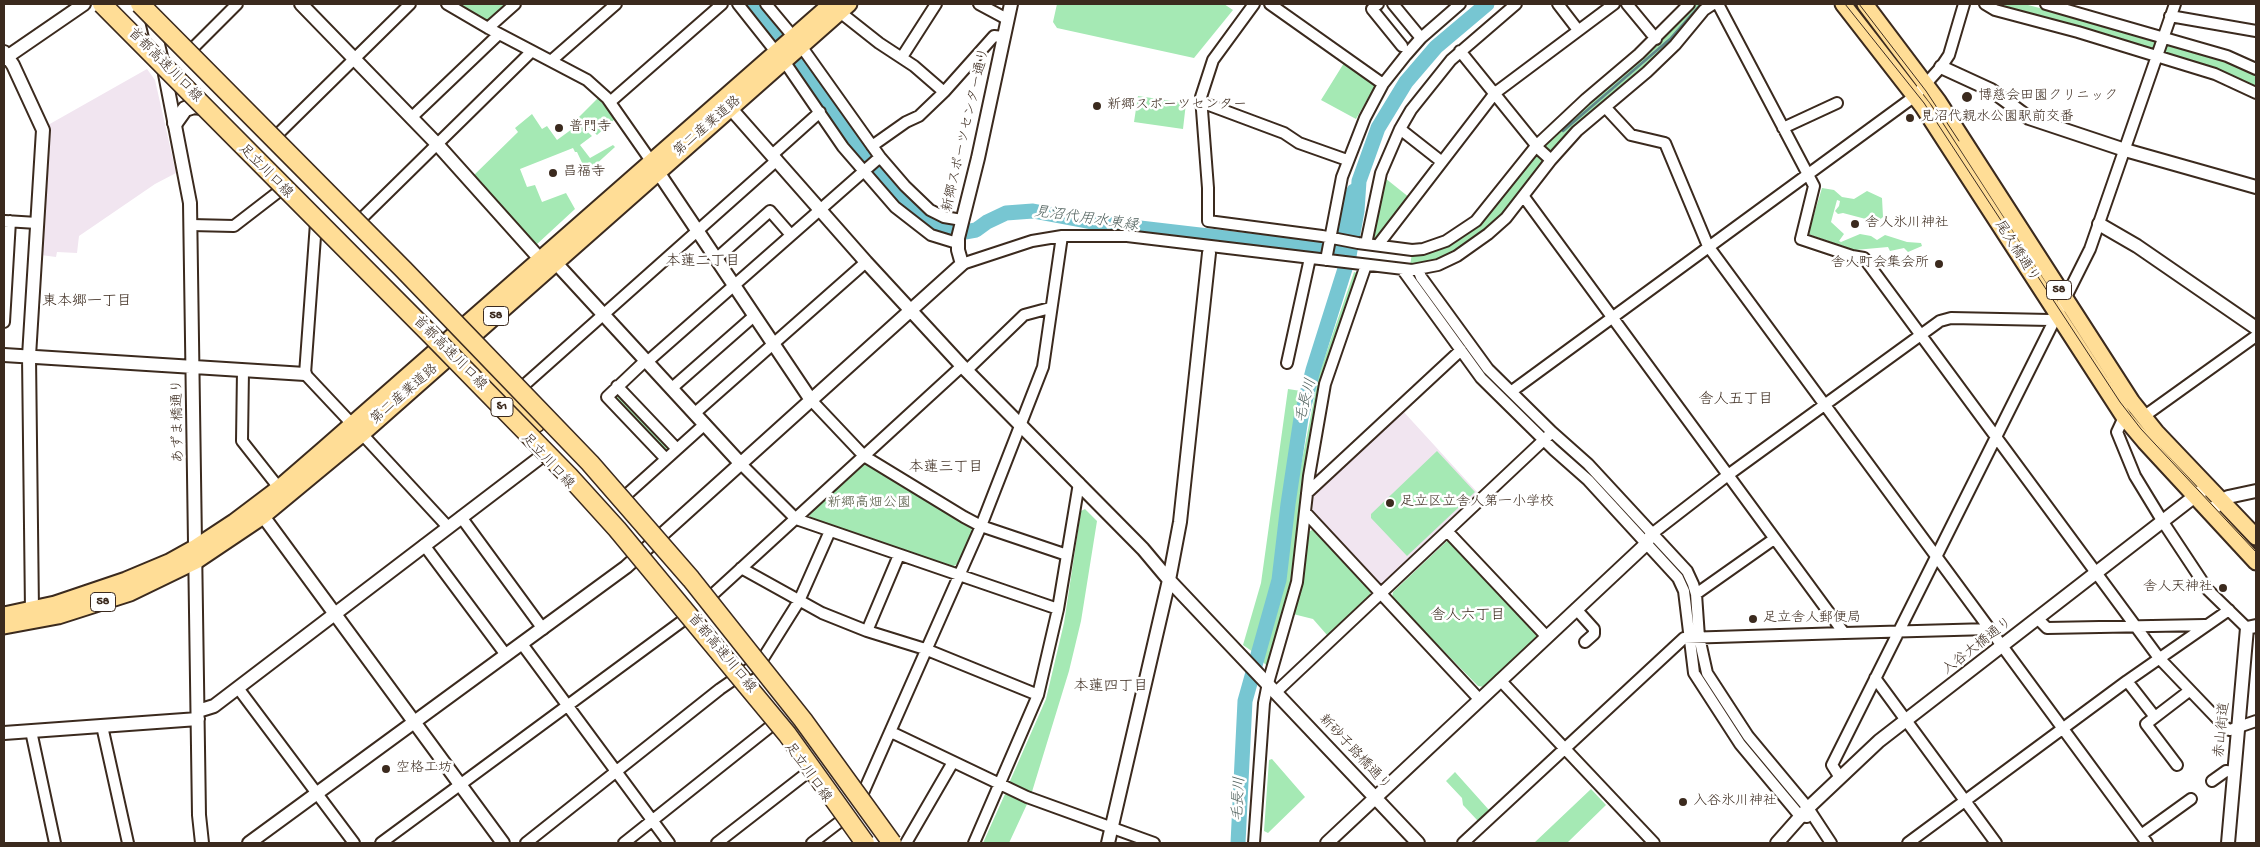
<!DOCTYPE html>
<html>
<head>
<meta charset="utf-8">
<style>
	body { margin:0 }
	#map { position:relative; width:2260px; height:847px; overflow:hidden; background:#fff; font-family:"Gochi Hand",sans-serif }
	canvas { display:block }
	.frame { position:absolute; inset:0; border:5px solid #3b2a1e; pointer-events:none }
</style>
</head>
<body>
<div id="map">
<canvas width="2260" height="847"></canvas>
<div class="frame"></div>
</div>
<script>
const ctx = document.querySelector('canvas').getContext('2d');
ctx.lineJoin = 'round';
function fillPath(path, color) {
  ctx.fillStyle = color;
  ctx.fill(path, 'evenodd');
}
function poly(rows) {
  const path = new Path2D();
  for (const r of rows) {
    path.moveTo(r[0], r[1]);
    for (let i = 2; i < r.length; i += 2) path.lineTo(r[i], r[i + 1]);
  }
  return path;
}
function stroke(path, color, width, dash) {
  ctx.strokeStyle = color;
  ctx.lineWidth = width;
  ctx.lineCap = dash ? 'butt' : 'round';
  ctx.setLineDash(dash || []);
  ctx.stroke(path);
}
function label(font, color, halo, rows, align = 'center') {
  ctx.font = font + ' "Gochi Hand","Klee One",sans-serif';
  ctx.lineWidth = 5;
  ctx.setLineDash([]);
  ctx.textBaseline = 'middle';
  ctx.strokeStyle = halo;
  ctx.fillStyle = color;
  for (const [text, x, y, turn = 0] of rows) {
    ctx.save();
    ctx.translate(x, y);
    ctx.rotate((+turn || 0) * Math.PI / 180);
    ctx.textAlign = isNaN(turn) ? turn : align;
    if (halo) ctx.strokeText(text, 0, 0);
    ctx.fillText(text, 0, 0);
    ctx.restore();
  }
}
const built = poly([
	[147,69,155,80,176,173,155,184,79,236,77,253,57,252,56,257,41,255,49,128,48,125],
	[1402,410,1478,493,1382,584,1378,584,1312,514,1314,493]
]);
const green = poly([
	[456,4,506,4,489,19,484,19],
	[1057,4,1224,4,1233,10,1194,58,1057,28,1053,22],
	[1694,4,1710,4,1673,44,1604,107,1502,217,1487,230,1443,261,1410,266,1412,253,1482,221,1542,145,1588,100,1658,41],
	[1997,4,2024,4,2162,39,2204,52,2256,73,2256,89,2156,54],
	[1344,63,1375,86,1356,119,1321,100],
	[1138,96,1186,103,1183,129,1134,122],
	[598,98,615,119,597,135,578,118],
	[532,114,542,129,547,126,557,140,579,124,592,136,580,145,590,158,613,145,615,147,593,167,584,167,577,152,575,152,573,148,520,169,527,187,535,185,542,202,566,193,575,209,536,245,532,245,472,177,518,132,515,128],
	[1385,178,1410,198,1377,242,1369,238],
	[1822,188,1834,190,1842,197,1854,199,1867,191,1882,198,1883,217,1877,222,1843,213,1838,214,1835,211,1839,206,1840,201,1837,200,1831,222,1844,234,1839,241,1841,242,1860,234,1871,236,1877,240,1885,235,1907,242,1921,243,1922,246,1908,252,1904,248,1890,251,1888,247,1855,250,1808,234],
	[1354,272,1358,273,1315,424,1300,504,1291,585,1269,664,1266,665,1261,660,1283,584,1293,506,1319,374],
	[1415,274,1487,372,1592,471,1691,582,1701,664,1803,806,1798,810,1741,741,1700,678,1684,584,1483,377,1409,275],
	[1288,389,1301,391,1294,418,1272,584,1253,652,1243,645,1261,583],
	[615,390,671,448,667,454,611,394],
	[1437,451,1475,492,1407,556,1371,518,1371,514],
	[861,464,867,464,970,526,973,533,959,563,952,567,810,519,809,512],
	[1085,509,1097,521,1081,621,1069,671,1031,795,1011,786,1010,781,1046,699,1064,623,1081,511],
	[1314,529,1371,591,1370,595,1327,635,1313,619,1293,614,1302,585,1308,532],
	[1447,541,1450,541,1537,634,1536,639,1484,687,1478,686,1392,598,1393,592],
	[1272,759,1305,797,1268,833,1264,831,1269,760],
	[1455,772,1489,810,1478,821,1463,805,1462,798,1446,781],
	[1591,789,1606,805,1567,843,1534,843],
	[1005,794,1028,802,1009,843,983,843]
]);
const stream = poly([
	[1563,131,1670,39,1701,4]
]);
const river = poly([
	[752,4,797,60,872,167,914,210,940,229,965,232,976,230,987,222,1006,213,1033,211,1097,223,1337,251,1346,210,1354,191],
	[1238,843,1245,701,1279,580,1288,504,1301,418,1313,370,1349,256,1357,211,1359,181,1378,128,1406,82,1436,47,1487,4]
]);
const minor = poly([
	[447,4,488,28,587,80,607,98,651,161],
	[738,4,776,52],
	[766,4,801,46,880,157,905,186,930,210,944,217,962,220],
	[979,4,1007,19],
	[1254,4,1213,60,1201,97,1208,188,1208,221,1322,236,1358,243,1412,250,1423,249,1446,241,1476,221,1537,145,1586,99,1639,54,1689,4],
	[1270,4,1383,84],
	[1378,4,1372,9,1402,46],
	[1393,4,1421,38],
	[1558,4,1578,30],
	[1627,4,1656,39],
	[1718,4,1814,186,1801,239,1852,256,1864,258,2159,658,2227,729,2230,730,2256,721],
	[1985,4,1995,10,2078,32,2215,74,2256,93],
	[2046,4,2227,56,2256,69],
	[836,9,879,43,914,66,944,92],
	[2170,16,2256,31],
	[488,28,515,4],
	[192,49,237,4],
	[1460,51,1540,150,1551,160],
	[902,57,936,4],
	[552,60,616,4],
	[784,61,843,147,895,207,931,235,957,243],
	[610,102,722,4],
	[1201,102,1284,133,1299,143,1347,160],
	[1606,108,1631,135,1665,143,1708,246,2147,843],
	[411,118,499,34],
	[1783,128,1837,103],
	[1400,129,1442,162],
	[277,135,410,4],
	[872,146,906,122,919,116,944,92,994,36,1003,37],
	[772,155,820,112],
	[360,220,532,51],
	[5,221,37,223],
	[316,223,305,374,352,424],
	[191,225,234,226,282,189],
	[1366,244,1381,173,1400,129,1411,110,1451,60,1516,4],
	[1378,245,1495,93,1614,4],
	[716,259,770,211,791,235],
	[1326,260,1342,177,1365,118,1383,84,1406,55,1421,38,1460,4],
	[962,264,1032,241,1062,236,1127,236,1412,270,1438,265,1457,256,1488,234,1506,218,1551,160,1577,131,1647,72,1675,45,1704,10,1713,4],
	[1402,269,1481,378,1554,450,1588,480,1678,578,1684,591,1694,673,1740,744,1800,816,1807,817],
	[1418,269,1421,277,1488,369,1552,432,1588,464,1687,571,1693,584,1696,594,1699,637,1707,673,1748,736,1808,808,1831,843],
	[4,322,10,221],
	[646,360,607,397,666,459],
	[647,362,880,157],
	[1287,363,1310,258],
	[243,370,242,441,279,488],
	[967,370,1024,315,1050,308],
	[617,386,677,449],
	[522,387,777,160],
	[672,388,754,316],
	[1512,391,1915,96,1941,67,1949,55,1964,4],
	[811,400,864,456,964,517,981,526,1067,555],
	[695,413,866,262],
	[2124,417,2117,432,2135,476,2163,522,2208,590,2247,628],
	[2143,417,2256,336],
	[362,434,448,527],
	[741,464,796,519,1058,609],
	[1307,493,1461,350],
	[624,497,705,424],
	[1305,512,1480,700],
	[461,517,543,629],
	[1447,531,1547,637],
	[1653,533,1728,475,1940,321,1951,318,2050,320,2056,315],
	[424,545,506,655],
	[741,568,822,613,867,631,925,649,1038,695],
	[1696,594,1774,539],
	[711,596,962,366],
	[1576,609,1594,629,1594,634,1585,642],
	[2038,619,2047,628,2205,625],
	[867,631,899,555],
	[1844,633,1990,629],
	[522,644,669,843],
	[1875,678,1996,843],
	[1500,680,1654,843],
	[2127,681,2155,717],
	[238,688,354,843],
	[1276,692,1548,436],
	[102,726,128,843],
	[31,731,55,843],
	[891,732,1027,797,1154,843],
	[2177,765,2146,724,2189,691],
	[1839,776,1832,765,2090,249,2175,4],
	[2212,781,2226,771,2234,772],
	[863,793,981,526,1043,367,1062,236],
	[2141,835,2191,799],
	[381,843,685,619],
	[526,843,720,689,762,660,799,601,830,531],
	[624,843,771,726],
	[717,843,807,773],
	[812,843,842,820],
	[906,843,953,762],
	[974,843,1038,695,1058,609,1079,483],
	[1254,843,1264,703,1268,683,1297,582,1309,476,1325,384,1366,265],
	[1463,843,1684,638,1844,633,1524,197],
	[1908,843,2127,681,2229,610]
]);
const tertiary = poly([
	[301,4,437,144,540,259],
	[151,16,164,69,190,203,199,815,202,843],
	[4,52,13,65,43,130,29,356,32,611],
	[4,59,84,4],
	[1941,67,1991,90,2029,118,2125,150,2256,187],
	[725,102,866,262,962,366,1143,549,1169,580,1418,843],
	[654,166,811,400],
	[2099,224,2137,246,2256,328],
	[555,262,741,464],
	[4,355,305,374],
	[2215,507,2228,497,2256,491],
	[263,516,503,843],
	[198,711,214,706,542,456],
	[4,733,198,719],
	[249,843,626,567,962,264,958,250,958,238,978,158,1011,4],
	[1108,843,1169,580,1180,522,1209,253],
	[1327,843,1643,547,1653,533],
	[1777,843,1808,808,1879,741,2208,486],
	[2228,843,2247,628,2256,626]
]);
const secondary = poly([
	[175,123,185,109,194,106,201,107]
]);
const primary = poly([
	[1843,4,1923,107,2124,417,2145,442,2256,562],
	[1865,4,1938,101,2132,402,2156,432,2256,537],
	[4,615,55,604,126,580,169,562,196,547,234,522,279,488,324,449,831,4],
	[4,626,58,616,130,593,196,561,263,516,362,434,849,4]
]);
const motorway = poly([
	[464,344,536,423]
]);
const tram = poly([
	[1845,4,1924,103,2120,402,2141,429,2256,552],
	[1859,4,1926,91,1959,141]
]);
const motorwayBridge = poly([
	[102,4,431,335,569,476,617,529,787,734,865,843],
	[140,4,404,270,590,463,691,579,803,720,892,843]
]);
const markers = [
	[1967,97,6,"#3b2a1e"],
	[1097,106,5,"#3b2a1e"],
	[1910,118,5,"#3b2a1e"],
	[559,128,5,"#3b2a1e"],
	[553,173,5,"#3b2a1e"],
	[1855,224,5,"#3b2a1e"],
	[1939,264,5,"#3b2a1e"],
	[1390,503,5,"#3b2a1e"],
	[2223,588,5,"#3b2a1e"],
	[1753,619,5,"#3b2a1e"],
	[386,769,5,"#3b2a1e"],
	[1683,802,5,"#3b2a1e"]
];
const shields = [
	[2059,290,25],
	[496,316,25],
	[502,407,22],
	[103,602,25]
];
const shieldNames = [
	["58",2059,290],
	["58",496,316],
	["S1",502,407],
	["58",103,602]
];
const streetNames = [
	["首都高速川口線",164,66,45],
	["第二産業道路",708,127,-41],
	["新郷スポーツセンター通り",967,130,-77],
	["足立川口線",265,172,45],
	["尾久橋通り",2016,252,57],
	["首都高速川口線",449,354,45],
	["第二産業道路",405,395,-41],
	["あずま橋通り",179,421,-91],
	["足立川口線",547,462,47],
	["入谷大橋通り",1978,647,-38],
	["首都高速川口線",721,654,50],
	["赤山街道",2223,730,-84],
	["新砂子路橋通り",1354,753,47],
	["足立川口線",807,773,54]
];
const poiNames = [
	["博慈会田園クリニック",1978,97],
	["新郷スポーツセンター",1107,106],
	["見沼代親水公園駅前交番",1920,118],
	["普門寺",569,128],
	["昌福寺",563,173],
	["舎人氷川神社",1865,224],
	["舎人町会集会所",1929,264,"right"],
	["足立区立舎人第一小学校",1400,503],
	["舎人天神社",2213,588,"right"],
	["足立舎人郵便局",1763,619],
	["空格工坊",396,769],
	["入谷氷川神社",1693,802]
];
const parkNames = [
	["新郷高畑公園",869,504]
];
const waterNames = [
	["見沼代用水東縁",1086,220,8],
	["毛長川",1307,401,-75],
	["毛長川",1240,799,-87]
];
const neighbourhoodNames = [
	["本蓮二丁目",703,263],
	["東本郷一丁目",87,303],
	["舎人五丁目",1736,401],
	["本蓮三丁目",946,469],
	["舎人六丁目",1468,617],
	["本蓮四丁目",1111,688]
];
fillPath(built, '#f1e5f0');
fillPath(green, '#a5e9b4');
stroke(stream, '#5f888a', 2.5);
stroke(river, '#77c6d2', 15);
stroke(minor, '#3b2a1e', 14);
stroke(tertiary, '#3b2a1e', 16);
stroke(secondary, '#3b2a1e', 18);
stroke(primary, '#3b2a1e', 19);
stroke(motorway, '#3b2a1e', 21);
stroke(minor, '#fff', 10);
stroke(tertiary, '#fff', 12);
stroke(secondary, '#fff', 14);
stroke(primary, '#ffdd96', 15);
stroke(motorway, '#ffdd96', 18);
stroke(tram, '#3b2a1e', 1);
stroke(motorwayBridge, '#3b2a1e', 21, []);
stroke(motorwayBridge, '#ffdd96', 18);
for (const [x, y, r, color] of markers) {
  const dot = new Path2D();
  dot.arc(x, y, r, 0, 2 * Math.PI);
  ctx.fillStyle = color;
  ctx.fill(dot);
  stroke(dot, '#fff', 2);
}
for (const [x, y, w] of shields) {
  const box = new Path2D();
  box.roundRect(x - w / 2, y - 9.5, w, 19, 4);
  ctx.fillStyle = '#fff';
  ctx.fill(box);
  stroke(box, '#3b2a1e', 1);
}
label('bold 12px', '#3b2a1e', null, shieldNames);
label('14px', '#3b2a1e', '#fff', streetNames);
label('14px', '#3b2a1e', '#fff', poiNames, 'left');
label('14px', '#565a44', '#fff', parkNames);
label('italic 15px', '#50615d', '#fff', waterNames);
label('15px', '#3b2a1e', '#fff', neighbourhoodNames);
</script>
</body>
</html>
